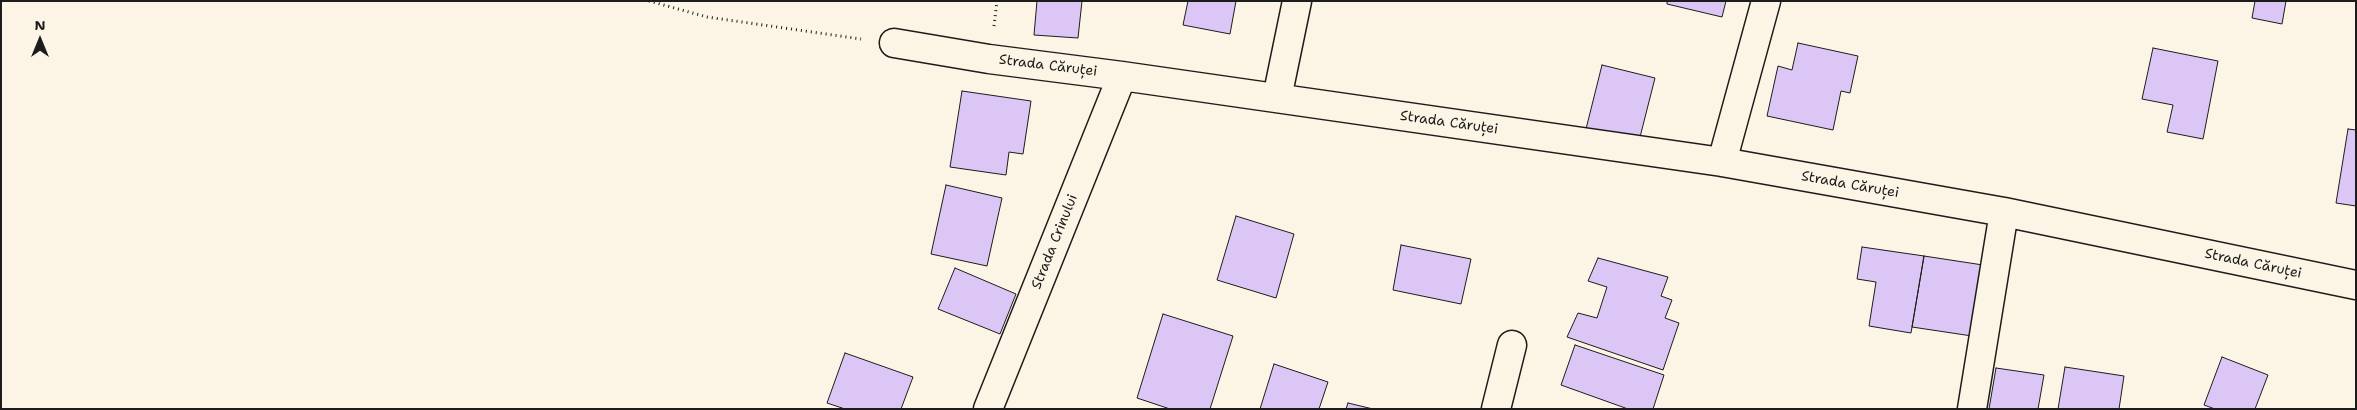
<!DOCTYPE html>
<html>
<head>
<meta charset="utf-8">
<style>
	body { margin:0 }
	#map { position:relative; width:2357px; height:410px; overflow:hidden; background:#fcf5e5; font-family:"Shantell Sans",sans-serif }
	canvas { display:block }
	.frame { position:absolute; inset:0; border:2px solid #1c1c1c; pointer-events:none }
	.north { position:absolute; left:15px; top:15px; width:50px; height:50px; -webkit-text-stroke:4px #fcf5e5; paint-order:stroke; rotate:0deg; font-size:14px; font-weight:700; line-height:20px; text-align:center; color:#1c1c1c }
	.north::after { content:''; display:block; margin:auto; width:18px; height:22px; background:#1c1c1c; clip-path:polygon(50% 0,100% 100%,50% 72%,0 100%) }
</style>
</head>
<body>
<div id="map">
<canvas width="2357" height="410"></canvas>
<div class="frame"></div>
<div class="north">N</div>
</div>
<script>
const ctx = document.querySelector('canvas').getContext('2d');
ctx.lineJoin = 'round';
function fillPath(path, color) {
  ctx.fillStyle = color;
  ctx.fill(path, 'evenodd');
}
function poly(rows) {
  const path = new Path2D();
  for (const r of rows) {
    path.moveTo(r[0], r[1]);
    for (let i = 2; i < r.length; i += 2) path.lineTo(r[i], r[i + 1]);
  }
  return path;
}
function stroke(path, color, width, dash) {
  ctx.strokeStyle = color;
  ctx.lineWidth = width;
  ctx.lineCap = dash ? 'butt' : 'round';
  ctx.setLineDash(dash || []);
  ctx.stroke(path);
}
function label(font, color, halo, rows, align = 'center') {
  ctx.font = font + ' "Shantell Sans",sans-serif';
  ctx.lineWidth = 4.5;
  ctx.setLineDash([]);
  ctx.textBaseline = 'middle';
  ctx.strokeStyle = halo;
  ctx.fillStyle = color;
  for (const [text, x, y, turn = 0] of rows) {
    ctx.save();
    ctx.translate(x, y);
    ctx.rotate((+turn || 0) * Math.PI / 180);
    ctx.textAlign = isNaN(turn) ? turn : align;
    if (halo) ctx.strokeText(text, 0, 0);
    ctx.fillText(text, 0, 0);
    ctx.restore();
  }
}
const building = poly([
	[1037,1,1082,1,1078,38,1034,35,1037,1],
	[1188,1,1236,1,1230,34,1183,25,1188,1],
	[1667,1,1726,1,1722,17,1667,4,1667,1],
	[2255,1,2286,1,2282,24,2252,18,2255,1],
	[1798,43,1858,56,1850,93,1841,91,1833,130,1767,116,1778,66,1792,70,1798,43],
	[2153,48,2218,61,2203,139,2167,132,2173,105,2142,99,2153,48],
	[1602,65,1655,78,1638,145,1585,133,1602,65],
	[962,91,1031,101,1023,154,1009,152,1006,175,950,167,962,91],
	[2348,129,2356,130,2356,206,2336,203,2348,129],
	[946,185,1002,198,987,266,931,254,946,185],
	[1236,216,1294,234,1276,298,1217,280,1236,216],
	[1401,245,1471,259,1461,304,1393,290,1401,245],
	[1862,247,1924,256,1911,333,1869,326,1876,282,1857,279,1862,247],
	[1924,256,1983,265,1972,336,1912,327,1924,256],
	[1598,258,1668,277,1661,296,1672,300,1665,318,1679,323,1663,370,1567,337,1578,313,1597,318,1607,287,1588,281,1598,258],
	[955,268,1016,294,1000,334,938,309,955,268],
	[1163,314,1233,336,1210,409,1170,409,1137,398,1163,314],
	[1575,345,1664,375,1653,409,1628,409,1561,385,1575,345],
	[845,353,913,377,901,409,845,409,827,403,845,353],
	[2222,357,2268,375,2255,409,2215,409,2204,405,2222,357],
	[1274,364,1328,382,1319,409,1260,409,1274,364],
	[2065,367,2124,376,2119,409,2058,409,2065,367],
	[1996,368,2044,375,2038,409,1989,409,1996,368],
	[1348,403,1373,409,1346,409,1348,403]
]);
const path = poly([
	[649,1,707,17,861,39],
	[994,26,997,1]
]);
const minor = poly([
	[894,43,989,59,1122,76,1722,162,2004,212,2356,285],
	[1277,98,1297,1],
	[1722,162,1766,1],
	[988,409,1122,76],
	[1496,409,1512,345],
	[1972,409,2004,212]
]);
const streetNames = [
	["Strada Căruței",1048,66,7],
	["Strada Căruței",1449,123,8],
	["Strada Căruței",1850,185,10],
	["Strada Crinului",1055,242,-68],
	["Strada Căruței",2253,264,12]
];
fillPath(building, '#dcc6f6');
stroke(building, '#1c1c1c', 1);
stroke(minor, '#1c1c1c', 31);
stroke(path, '#1c1c1c', 3, [1, 4]);
stroke(minor, '#fcf5e5', 28);
label('14px', '#1c1c1c', '#fcf5e5', streetNames);
</script>
</body>
</html>
